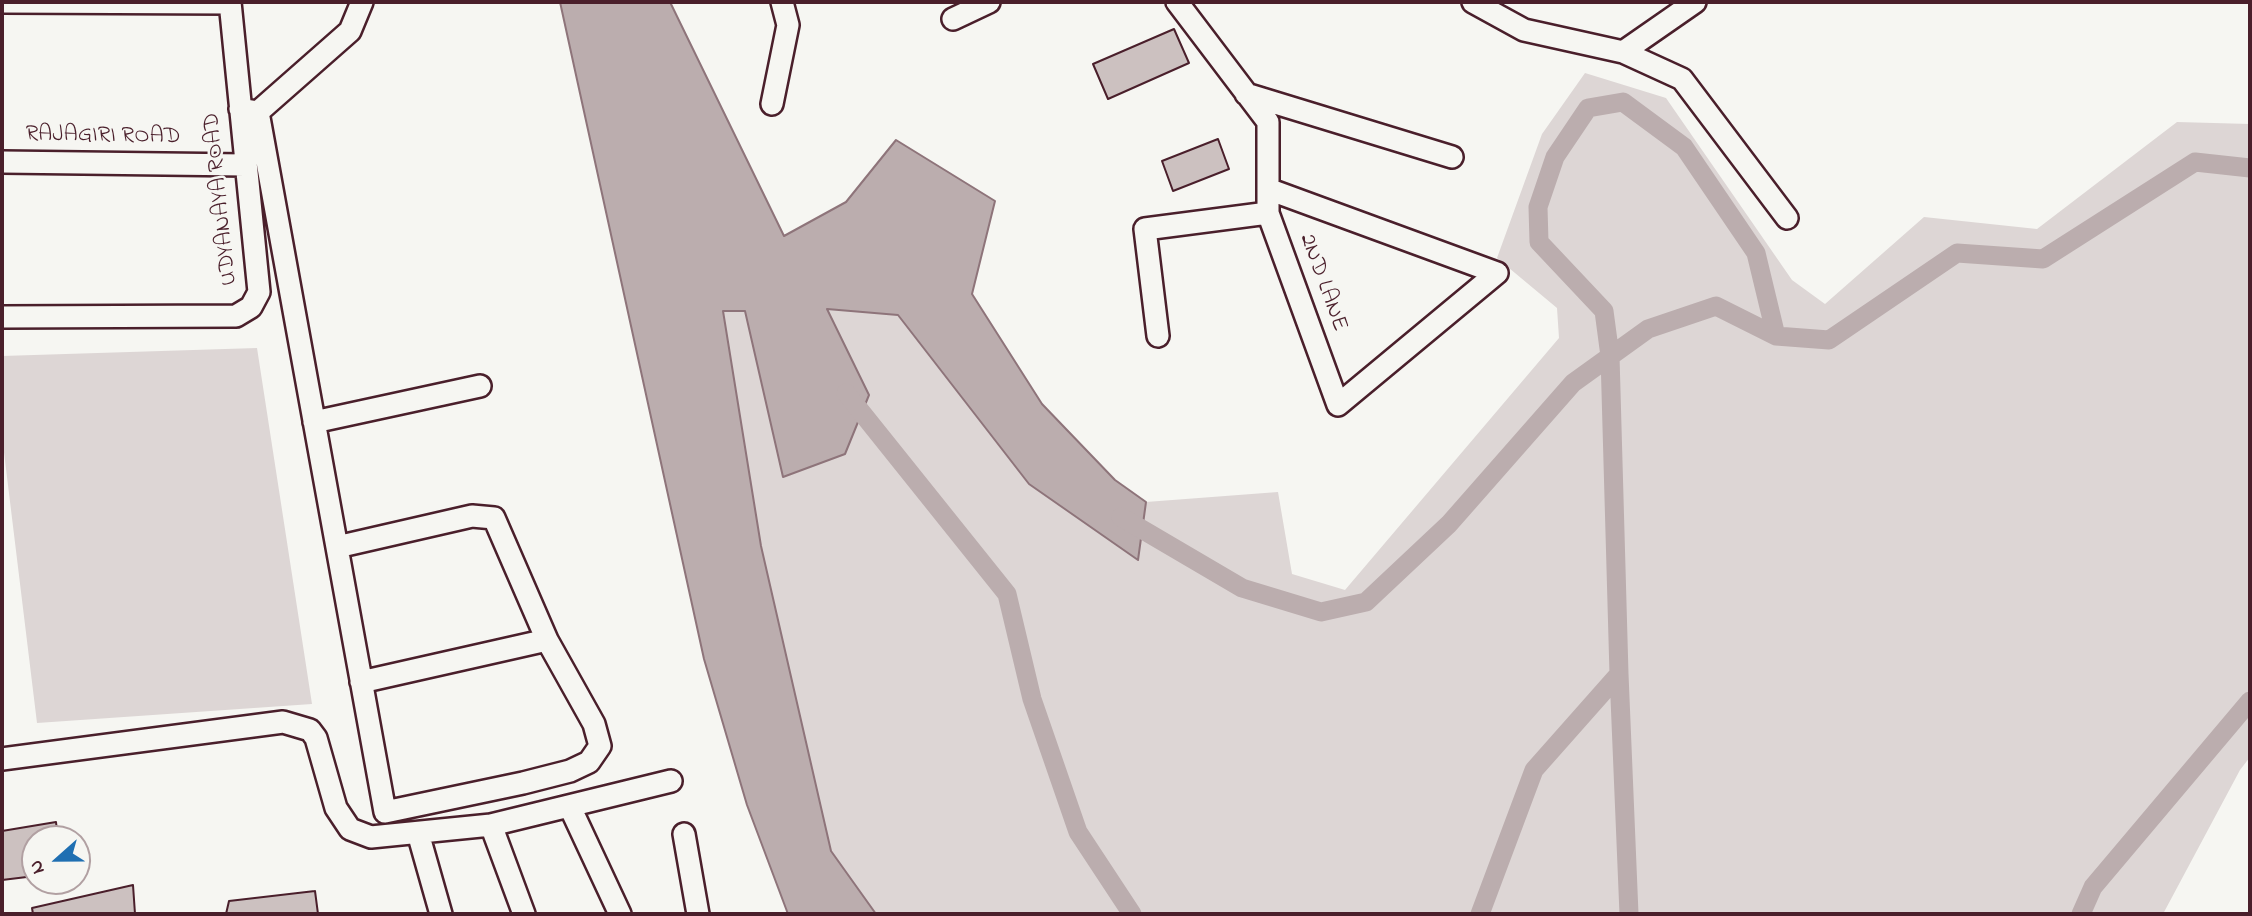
<!DOCTYPE html>
<html>
<head>
<meta charset="utf-8">
<style>
	body { margin:0 }
	#map { position:relative; width:2252px; height:916px; overflow:hidden; background:#f6f6f2; font-family:"Indie Flower",sans-serif }
	canvas { display:block }
	.frame { position:absolute; inset:0; border:4px solid #4a1f2b; pointer-events:none }
	.north { position:absolute; left:21px; top:825px; width:70px; height:70px; box-sizing:border-box; background:#f6f6f2; border:2px solid #b1a0a2; border-radius:50%; rotate:249deg; font-size:19px; font-weight:700; line-height:28px; text-align:center; color:#4a1f2b }
	.north::after { content:''; display:block; margin:auto; width:24px; height:32px; background:#1f6fb2; clip-path:polygon(50% 0,100% 100%,50% 72%,0 100%) }
</style>
</head>
<body>
<div id="map">
<canvas width="2252" height="916"></canvas>
<div class="frame"></div>
<div class="north">N</div>
</div>
<script>
const ctx = document.querySelector('canvas').getContext('2d');
ctx.lineJoin = 'round';
function fillPath(path, color) {
  ctx.fillStyle = color;
  ctx.fill(path, 'evenodd');
}
function poly(rows) {
  const path = new Path2D();
  for (const r of rows) {
    path.moveTo(r[0], r[1]);
    for (let i = 2; i < r.length; i += 2) path.lineTo(r[i], r[i + 1]);
  }
  return path;
}
function stroke(path, color, width, dash) {
  ctx.strokeStyle = color;
  ctx.lineWidth = width;
  ctx.lineCap = dash ? 'butt' : 'round';
  ctx.setLineDash(dash || []);
  ctx.stroke(path);
}
function label(font, color, halo, rows, align = 'center') {
  ctx.font = font + ' "Indie Flower",sans-serif';
  ctx.lineWidth = 5;
  ctx.setLineDash([]);
  ctx.textBaseline = 'middle';
  ctx.strokeStyle = halo;
  ctx.fillStyle = color;
  for (const [text, x, y, turn = 0] of rows) {
    ctx.save();
    ctx.translate(x, y);
    ctx.rotate((+turn || 0) * Math.PI / 180);
    ctx.textAlign = isNaN(turn) ? turn : align;
    if (halo) ctx.strokeText(text, 0, 0);
    ctx.fillText(text, 0, 0);
    ctx.restore();
  }
}
const green = poly([
	[1585,73,1666,98,1792,280,1825,304,1924,217,2037,229,2177,122,2250,124,2250,757,2240,770,2163,914,876,914,831,851,761,546,723,311,745,311,783,477,826,309,898,315,1029,484,1138,559,1146,502,1278,492,1292,574,1345,590,1559,338,1557,308,1497,258,1542,134],
	[257,348,312,704,37,723,2,436,2,356]
]);
const water = poly([
	[560,2,670,2,784,236,846,202,896,140,995,201,972,294,1042,404,1115,480,1146,502,1138,560,1029,484,898,315,827,309,869,395,845,454,783,477,745,311,723,311,761,546,831,851,876,914,788,914,747,805,704,659,560,2]
]);
const canal = poly([
	[846,393,1007,594,1032,699,1078,832,1132,914],
	[1121,517,1242,588,1321,612,1366,602,1449,524,1573,383,1648,329,1716,306,1776,336,1829,340,1957,253,2043,259,2195,162,2250,168],
	[1619,674,1629,914],
	[1480,914,1534,770,1619,674,1610,356,1604,311,1539,242,1538,207,1555,157,1588,108,1623,102,1684,147,1756,253,1776,336],
	[2081,914,2093,887,2250,701]
]);
const building = poly([
	[1174,29,1189,63,1108,99,1093,64,1174,29],
	[1218,139,1229,169,1173,191,1162,161,1218,139],
	[56,822,58,839,35,839,35,876,2,880,2,831,56,822],
	[133,885,135,914,33,914,32,908,133,885],
	[315,891,318,914,226,914,229,901,315,891]
]);
const street = poly([
	[2,2,230,3],
	[1177,2,1268,122,1268,213,1338,405,1497,273],
	[1473,2,1524,30,1623,52,1682,79,1787,218],
	[953,19,989,2],
	[1623,52,1695,2],
	[1246,94,1452,157],
	[772,104,788,25,782,2],
	[240,109,258,112,385,812,523,783,570,771,589,762,600,746,594,724,547,640],
	[258,112,350,31,362,2],
	[2,162,245,165],
	[1268,189,1497,273],
	[2,317,236,316,251,307,259,292,230,2],
	[1158,336,1145,229,1268,213],
	[314,422,480,386],
	[337,547,472,516,494,518,547,640,361,682],
	[2,759,283,722,310,730,316,738,336,808,350,829,371,837,491,825,671,781],
	[570,807,620,914],
	[491,825,524,914],
	[418,833,441,914],
	[684,834,698,914]
]);
const streetNames = [
	["RAJAGIRI ROAD",103,137,1],
	["UDYANAYA ROAD",222,199,-96],
	["2ND LANE",1322,283,70]
];
fillPath(green, '#ddd6d5');
fillPath(water, '#bbadae');
stroke(water, '#8e747a', 2);
stroke(canal, '#bbadae', 19);
fillPath(building, '#ccc1c0');
stroke(building, '#4a1f2b', 2);
stroke(street, '#4a1f2b', 26);
stroke(street, '#f6f6f2', 21);
label('23px', '#4a1f2b', '#f6f6f2', streetNames);
</script>
</body>
</html>
